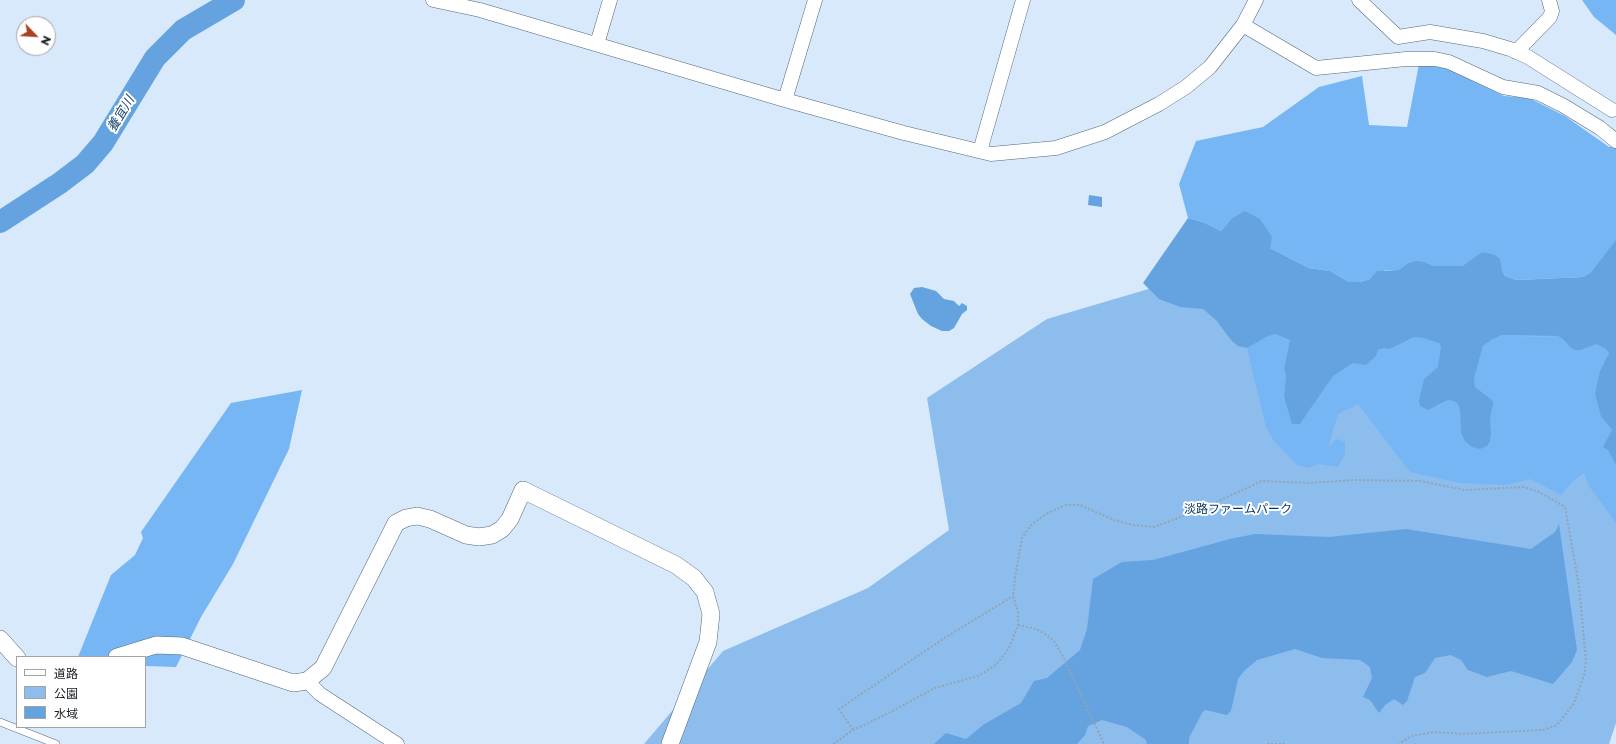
<!DOCTYPE html>
<html>
<head>
<meta charset="utf-8">
<style>
	body { margin:0 }
	#map { position:relative; width:1616px; height:744px; overflow:hidden; background:#d7e9fb; font-family:Montserrat,"Noto Sans JP",sans-serif }
	canvas { display:block }
	.legend { position:absolute; left:16px; top:656px; width:130px; height:72px; box-sizing:border-box; background:#fff; border:1px solid #a1a4a7; margin:0; padding:5px 7px; list-style:none; font-size:12px; color:#131b23 }
	.legend li { display:flex; align-items:center; gap:8px; height:20px }
	.legend b { width:20px; border:1px solid #a1a4a7 }
	.north { position:absolute; left:16px; top:16px; width:40px; height:40px; box-sizing:border-box; background:#fff; border:1px solid #a1a4a7; border-radius:50%; rotate:115deg; font-size:11px; font-weight:700; line-height:16px; text-align:center; color:#131b23 }
	.north::after { content:''; display:block; margin:auto; width:14px; height:18px; background:#a9421e; clip-path:polygon(50% 0,100% 100%,50% 72%,0 100%) }
</style>
</head>
<body>
<div id="map">
<canvas width="1616" height="744"></canvas>
<ul class="legend">
<li><b style="height:5px;background:#fff"></b>道路</li>
<li><b style="height:11px;background:#8cbded"></b>公園</li>
<li><b style="height:11px;background:#64a3e0"></b>水域</li>
</ul>
<div class="north">N</div>
</div>
<script>
const ctx = document.querySelector('canvas').getContext('2d');
ctx.lineJoin = 'round';
function fillPath(path, color) {
  ctx.fillStyle = color;
  ctx.fill(path, 'evenodd');
}
function poly(rows) {
  const path = new Path2D();
  for (const r of rows) {
    path.moveTo(r[0], r[1]);
    for (let i = 2; i < r.length; i += 2) path.lineTo(r[i], r[i + 1]);
  }
  return path;
}
function stroke(path, color, width, dash) {
  ctx.strokeStyle = color;
  ctx.lineWidth = width;
  ctx.lineCap = dash ? 'butt' : 'round';
  ctx.setLineDash(dash || []);
  ctx.stroke(path);
}
function label(font, color, halo, rows, align = 'center') {
  ctx.font = font + ' Montserrat,"Noto Sans JP",sans-serif';
  ctx.lineWidth = 4;
  ctx.setLineDash([]);
  ctx.textBaseline = 'middle';
  ctx.strokeStyle = halo;
  ctx.fillStyle = color;
  for (const [text, x, y, turn = 0] of rows) {
    ctx.save();
    ctx.translate(x, y);
    ctx.rotate((+turn || 0) * Math.PI / 180);
    ctx.textAlign = isNaN(turn) ? turn : align;
    if (halo) ctx.strokeText(text, 0, 0);
    ctx.fillText(text, 0, 0);
    ctx.restore();
  }
}
const green = poly([
	[1216,269,1616,327,1616,723,1609,744,644,744,723,651,868,588,949,530,927,398,1047,319]
]);
const forest = poly([
	[1582,0,1616,0,1616,35,1594,17],
	[1419,64,1446,68,1504,96,1529,98,1565,116,1609,147,1616,145,1616,241,1591,272,1583,277,1517,280,1505,276,1502,270,1483,252,1462,266,1432,266,1425,262,1408,263,1398,270,1385,270,1370,279,1360,282,1349,282,1330,271,1309,268,1270,248,1231,219,1221,231,1203,222,1188,218,1179,184,1196,141,1263,127,1319,87,1362,76,1369,125,1407,127],
	[1275,334,1290,340,1284,369,1286,375,1284,396,1300,424,1333,376,1353,363,1378,350,1384,348,1391,349,1414,337,1423,338,1439,343,1441,347,1439,367,1424,379,1437,407,1448,400,1454,401,1458,404,1460,410,1461,432,1491,432,1490,418,1493,404,1492,401,1475,387,1474,378,1483,346,1491,340,1502,335,1537,337,1558,336,1564,340,1571,348,1581,350,1596,344,1606,349,1609,353,1600,371,1600,376,1601,416,1612,430,1608,450,1616,465,1616,523,1589,486,1584,473,1572,482,1561,495,1531,479,1505,485,1460,483,1410,472,1358,404,1338,414,1328,447,1337,439,1345,442,1345,454,1338,467,1319,464,1309,468,1297,465,1274,441,1266,427,1247,348,1266,337],
	[302,390,289,449,233,564,201,617,176,667,145,666,145,657,78,657,111,575,135,555,143,538,141,532,231,403]
]);
const water = poly([
	[1089,195,1102,197,1102,207,1088,205],
	[1245,211,1260,219,1272,237,1270,248,1309,268,1330,271,1349,282,1360,282,1370,279,1377,271,1398,270,1408,263,1417,261,1425,262,1433,266,1462,266,1482,252,1495,255,1500,259,1502,270,1505,276,1517,280,1583,277,1591,272,1616,240,1616,465,1608,450,1603,447,1612,430,1601,416,1595,394,1600,371,1609,353,1606,349,1596,344,1581,350,1575,350,1571,348,1564,340,1558,336,1502,335,1491,340,1483,346,1474,378,1475,387,1493,401,1493,404,1490,418,1491,432,1490,441,1487,446,1480,449,1472,447,1465,441,1461,433,1460,410,1458,404,1454,401,1448,400,1428,410,1420,406,1419,401,1424,379,1438,367,1441,347,1439,343,1423,338,1414,337,1390,349,1384,348,1378,350,1376,356,1366,365,1353,363,1333,376,1300,424,1292,424,1284,396,1286,375,1284,369,1290,340,1275,334,1266,337,1247,348,1238,346,1231,340,1216,320,1203,309,1180,307,1159,299,1143,283,1188,218,1203,222,1221,231,1231,219],
	[922,287,936,291,944,299,954,301,959,306,962,303,967,306,967,310,962,314,954,328,949,331,942,331,931,326,922,319,918,314,910,294,914,288],
	[1559,524,1577,650,1572,662,1553,684,1511,671,1487,677,1468,670,1461,660,1451,655,1435,658,1425,673,1415,677,1407,701,1403,705,1394,699,1385,705,1379,713,1370,700,1363,697,1372,678,1370,667,1360,660,1322,658,1295,649,1257,660,1244,671,1238,679,1231,711,1227,715,1205,710,1202,713,1189,738,1189,744,1147,744,1146,740,1127,727,1102,720,1088,726,1085,735,1077,744,934,744,946,733,966,739,983,725,1021,703,1034,681,1047,678,1080,650,1087,629,1093,579,1122,562,1153,560,1230,539,1255,534,1329,537,1406,529,1531,549,1555,532]
]);
const river = poly([
	[0,222,60,183,85,164,103,143,155,58,183,30,234,0]
]);
const path = poly([
	[1018,625,1036,629,1047,635,1054,641,1063,657,1104,744],
	[853,730,839,709,943,639,1013,596],
	[833,744,853,730,885,715,935,688,978,676,996,665,1009,648,1018,625,1018,611,1013,596,1015,578,1022,538,1031,525,1046,514,1066,505,1080,505,1114,520,1133,525,1154,527,1199,510,1262,481,1310,483,1353,480,1420,481,1465,490,1524,487,1539,492,1565,507,1579,586,1586,661,1584,676,1574,703,1557,725,1543,730,1462,734,1435,732,1411,736,1399,744],
	[1267,744,1286,744]
]);
const service = poly([
	[0,722,56,744]
]);
const minor = poly([
	[433,0,480,10,785,100,904,133,991,154,1056,148,1105,132,1159,104,1186,87,1210,67,1243,25],
	[1256,0,1243,25,1316,68,1406,59,1435,59,1449,62,1503,87,1538,93,1564,106,1600,128,1616,141],
	[1359,0,1398,37,1430,32,1483,41,1510,49,1528,57,1612,110],
	[597,44,610,0],
	[1516,52,1550,17,1552,11,1549,0],
	[785,100,815,0],
	[980,151,1023,0],
	[307,681,320,694,397,744]
]);
const tertiary = poly([
	[0,639,17,658],
	[117,657,156,645,182,646,293,683,307,681,323,668,396,523,406,518,417,516,430,519,466,535,479,537,492,535,502,529,510,519,523,490,676,565,694,578,705,592,711,614,708,642,670,744]
]);
const parkNames = [
	["淡路ファームパーク",1238,509]
];
const waterNames = [
	["養宜川",121,114,-59]
];
fillPath(green, '#8cbded');
fillPath(forest, '#76b6f4');
fillPath(water, '#64a3e0');
stroke(river, '#64a3e0', 22);
stroke(service, '#53677a', 8);
stroke(minor, '#53677a', 15);
stroke(tertiary, '#53677a', 18);
stroke(path, '#94a3b2', 2, [2, 2]);
stroke(service, '#fff', 7);
stroke(minor, '#fff', 14);
stroke(tertiary, '#fff', 17);
label('12px', '#06385f', '#fff', parkNames);
label('italic 13px', '#1c4a72', '#fff', waterNames);
</script>
</body>
</html>
